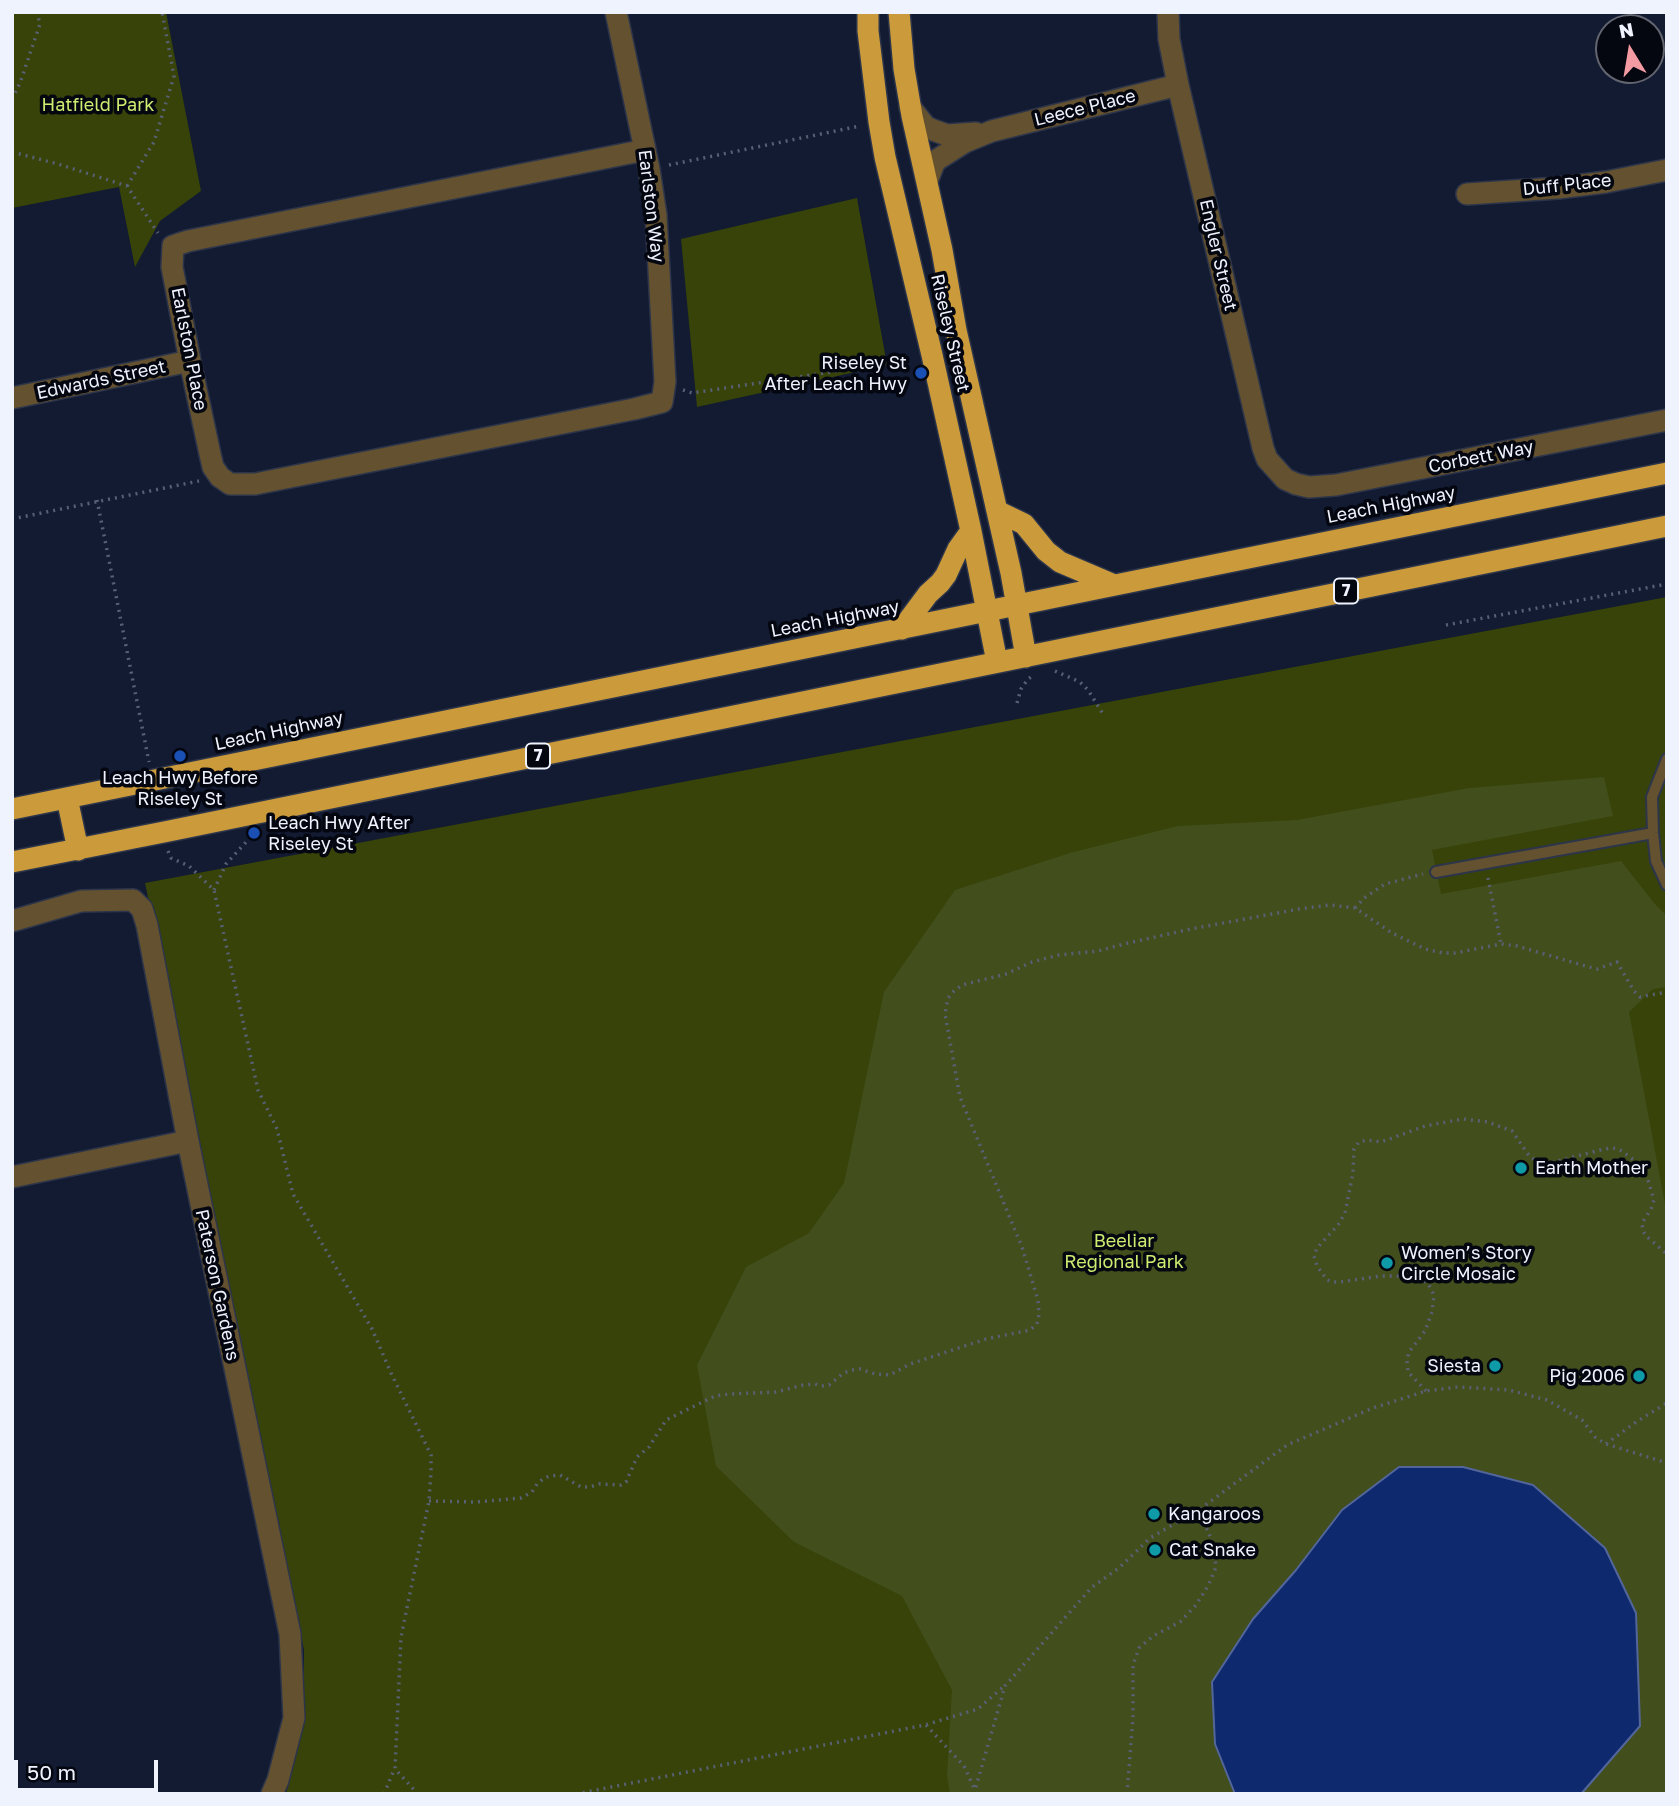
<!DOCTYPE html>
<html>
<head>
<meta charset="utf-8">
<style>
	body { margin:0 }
	#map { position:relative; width:1679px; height:1806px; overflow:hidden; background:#121b32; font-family:"Golos Text",sans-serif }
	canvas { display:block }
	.frame { position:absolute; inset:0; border:14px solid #eff3fd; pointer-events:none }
	.north { position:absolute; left:1595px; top:14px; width:70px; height:70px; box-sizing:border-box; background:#040610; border:2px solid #62656f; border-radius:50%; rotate:349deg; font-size:19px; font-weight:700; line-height:28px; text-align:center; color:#eff3fd }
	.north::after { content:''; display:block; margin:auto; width:24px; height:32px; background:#f49aa2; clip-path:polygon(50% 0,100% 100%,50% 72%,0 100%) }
	.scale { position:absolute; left:14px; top:1760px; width:144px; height:32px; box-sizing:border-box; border:4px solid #eff3fd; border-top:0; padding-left:9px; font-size:21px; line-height:24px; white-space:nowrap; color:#eff3fd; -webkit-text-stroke:5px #040610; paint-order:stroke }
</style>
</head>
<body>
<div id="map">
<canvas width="1679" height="1806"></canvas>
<div class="frame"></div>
<div class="north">N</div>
<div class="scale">50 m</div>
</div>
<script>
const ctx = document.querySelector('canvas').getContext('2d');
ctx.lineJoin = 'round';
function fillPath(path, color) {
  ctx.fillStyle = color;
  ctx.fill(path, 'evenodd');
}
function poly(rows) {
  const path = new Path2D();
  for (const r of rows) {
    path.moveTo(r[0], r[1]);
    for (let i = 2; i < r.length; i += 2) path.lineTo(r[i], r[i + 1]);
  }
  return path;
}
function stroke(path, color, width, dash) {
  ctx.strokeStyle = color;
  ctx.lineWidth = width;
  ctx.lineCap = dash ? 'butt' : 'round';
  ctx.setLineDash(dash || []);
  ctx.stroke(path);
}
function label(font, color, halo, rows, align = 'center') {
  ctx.font = font + ' "Golos Text",sans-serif';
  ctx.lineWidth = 7;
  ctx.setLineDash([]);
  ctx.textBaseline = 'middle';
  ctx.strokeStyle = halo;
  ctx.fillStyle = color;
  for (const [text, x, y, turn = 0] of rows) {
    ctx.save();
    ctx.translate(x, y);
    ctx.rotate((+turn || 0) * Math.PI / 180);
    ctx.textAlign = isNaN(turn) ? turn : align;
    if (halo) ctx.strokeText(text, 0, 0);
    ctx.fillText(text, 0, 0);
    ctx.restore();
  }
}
const green = poly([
	[12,12,166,12,201,191,160,221,135,267,119,187,12,208],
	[857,198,887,365,697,407,681,239],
	[1667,597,1667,1794,286,1794,304,1719,304,1650,145,883]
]);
const forest = poly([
	[1604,777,1613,816,1432,850,1441,894,1621,861,1654,903,1667,916,1667,987,1653,989,1629,1012,1667,1215,1667,1794,1581,1794,1640,1725,1296,1570,1253,1619,1212,1682,1215,1744,1235,1794,950,1794,947,1775,952,1690,902,1596,794,1542,716,1466,697,1365,746,1267,809,1233,844,1183,884,992,955,890,1070,853,1178,826,1297,820,1469,788]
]);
const water = poly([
	[1399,1467,1463,1467,1533,1485,1605,1548,1636,1613,1640,1726,1581,1794,1235,1794,1215,1744,1212,1682,1253,1619,1296,1570,1342,1510,1399,1467]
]);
const path = poly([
	[12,99,20,83,40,24,37,12],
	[12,152,58,164,127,186,158,233],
	[669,165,860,126],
	[127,186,154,142,174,76,162,12],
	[683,390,692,393,911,360],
	[97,500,149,762],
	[12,519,199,481],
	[1446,625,1667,584],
	[1055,671,1080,682,1088,690,1103,714],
	[1017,703,1021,689,1028,679,1033,676],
	[168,851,171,858,189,866,214,890,258,1090,277,1129,293,1194,372,1329,391,1373,431,1455,431,1472,429,1501,401,1637,395,1769,418,1794],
	[1488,878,1501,944],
	[214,890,226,864,247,841],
	[1355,908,1364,898,1385,884,1423,874],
	[1426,1391,1408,1372,1407,1360,1409,1352,1425,1331,1432,1312,1434,1295,1428,1283,1422,1280,1400,1276,1381,1276,1340,1282,1332,1282,1327,1280,1317,1266,1314,1256,1317,1248,1338,1225,1345,1213,1353,1173,1354,1149,1359,1142,1367,1140,1381,1142,1425,1126,1463,1119,1488,1122,1512,1131,1530,1157,1541,1163,1550,1163,1604,1149,1613,1148,1620,1150,1634,1160,1648,1180,1654,1200,1651,1209,1642,1223,1643,1231,1646,1236,1667,1254],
	[1606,1444,1636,1422,1667,1403],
	[429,1501,476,1502,521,1498,532,1492,537,1484,544,1478,550,1476,560,1475,581,1487,590,1487,599,1484,621,1485,626,1482,637,1457,649,1447,666,1420,715,1396,730,1394,776,1392,803,1385,815,1384,821,1386,829,1385,842,1374,851,1370,860,1369,875,1374,890,1375,910,1364,986,1339,1030,1330,1037,1324,1039,1315,1038,1300,1022,1247,960,1097,945,1014,948,998,954,991,962,985,1006,974,1032,962,1059,955,1098,951,1124,944,1191,929,1299,909,1330,905,1355,908,1392,933,1425,949,1443,953,1455,953,1501,944,1517,946,1589,967,1597,969,1617,962,1634,991,1640,997,1667,992],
	[926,1725,964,1766,974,1788],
	[384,1794,394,1770],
	[576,1794,925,1725,978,1709,1003,1687],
	[976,1794,975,1790,1005,1686,1091,1588,1120,1567,1150,1538,1200,1509,1287,1445,1373,1408,1426,1391,1458,1387,1509,1390,1547,1400,1582,1420,1595,1437,1606,1444,1667,1463],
	[1127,1794,1133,1717,1133,1665,1139,1648,1153,1636,1180,1622,1196,1605,1208,1586,1216,1567,1214,1549,1208,1530,1191,1514]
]);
const lane = poly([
	[1667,759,1652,797,1653,833,1656,861,1667,885],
	[1436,872,1653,833]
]);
const street = poly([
	[616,12,649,169,656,215,665,382,662,402,634,409,255,484,230,484,220,477,213,467,210,454,190,361,172,267,173,246,188,241,645,150],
	[1168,12,1169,39,1178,85,1263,448,1267,459,1285,479,1296,484,1309,487,1336,485,1667,420],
	[910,107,926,127,933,130,947,135,976,133],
	[927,181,935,161,965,142,992,131,1178,85],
	[1467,194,1558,188,1606,182,1667,170],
	[12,398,190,361],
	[12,921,81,901,133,900,142,909,147,925,188,1141,290,1634,294,1718,278,1780,272,1794],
	[12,1177,188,1141]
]);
const highway = poly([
	[868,12,868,31,879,122,885,157,932,355,971,531,997,662],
	[899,12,904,69,912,116,942,250,956,330,1011,573,1026,657],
	[997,511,1024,524,1046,551,1060,562,1114,585],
	[902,629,928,594,940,583,946,575,958,549,971,531],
	[67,798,78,850],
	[12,809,1667,473],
	[12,862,164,832,1667,526]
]);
const markers = [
	[921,373,7,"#1a4fb4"],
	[180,756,7,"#1a4fb4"],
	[254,833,7,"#1a4fb4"],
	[1521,1168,7,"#0f9aa8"],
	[1387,1263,7,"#0f9aa8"],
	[1495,1366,7,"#0f9aa8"],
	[1639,1376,7,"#0f9aa8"],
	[1154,1514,7,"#0f9aa8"],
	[1155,1550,7,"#0f9aa8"]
];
const shields = [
	[1346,591,24],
	[538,756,24]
];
const shieldNames = [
	["7",1346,591],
	["7",538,756]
];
const parkNames = [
	["Hatfield Park",98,105],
	["Beeliar",1124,1241],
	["Regional Park",1124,1262]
];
const streetNames = [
	["Leece Place",1085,108,-14],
	["Duff Place",1567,185,-6],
	["Earlston Way",651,206,83],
	["Engler Street",1218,255,77],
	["Riseley Street",950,333,77],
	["Earlston Place",189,349,79],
	["Edwards Street",101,380,-12],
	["Corbett Way",1481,457,-11],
	["Leach Highway",1391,505,-11],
	["Leach Highway",835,619,-11],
	["Leach Highway",279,731,-12],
	["Paterson Gardens",217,1285,78]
];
const poiNames = [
	["Riseley St",907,363,"right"],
	["After Leach Hwy",907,384,"right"],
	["Leach Hwy Before",180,778,"center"],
	["Riseley St",180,799,"center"],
	["Leach Hwy After",268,823],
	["Riseley St",268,844],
	["Earth Mother",1535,1168],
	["Women’s Story",1401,1253],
	["Circle Mosaic",1401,1274],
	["Siesta",1481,1366,"right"],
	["Pig 2006",1625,1376,"right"],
	["Kangaroos",1168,1514],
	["Cat Snake",1169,1550]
];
fillPath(green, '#374308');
fillPath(forest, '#424e1c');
fillPath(water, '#0f296f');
stroke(water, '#52669a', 2);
stroke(lane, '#2d354a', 14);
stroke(street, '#2d354a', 24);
stroke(highway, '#2d354a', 24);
stroke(path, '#596073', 3.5, [2, 5]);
stroke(lane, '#64512f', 10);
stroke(street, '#64512f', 21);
stroke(highway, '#cb9a3a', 21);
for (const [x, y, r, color] of markers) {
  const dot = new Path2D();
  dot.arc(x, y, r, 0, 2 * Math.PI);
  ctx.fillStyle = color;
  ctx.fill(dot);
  stroke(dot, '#040610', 2.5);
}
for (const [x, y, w] of shields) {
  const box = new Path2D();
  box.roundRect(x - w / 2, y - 12.5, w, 25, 5);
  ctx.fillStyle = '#040610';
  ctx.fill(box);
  stroke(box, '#eff3fd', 2);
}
label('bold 16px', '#eff3fd', null, shieldNames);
label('18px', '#cdec70', '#040610', parkNames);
label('18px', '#eff3fd', '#040610', streetNames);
label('18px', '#eff3fd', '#040610', poiNames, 'left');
</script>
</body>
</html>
